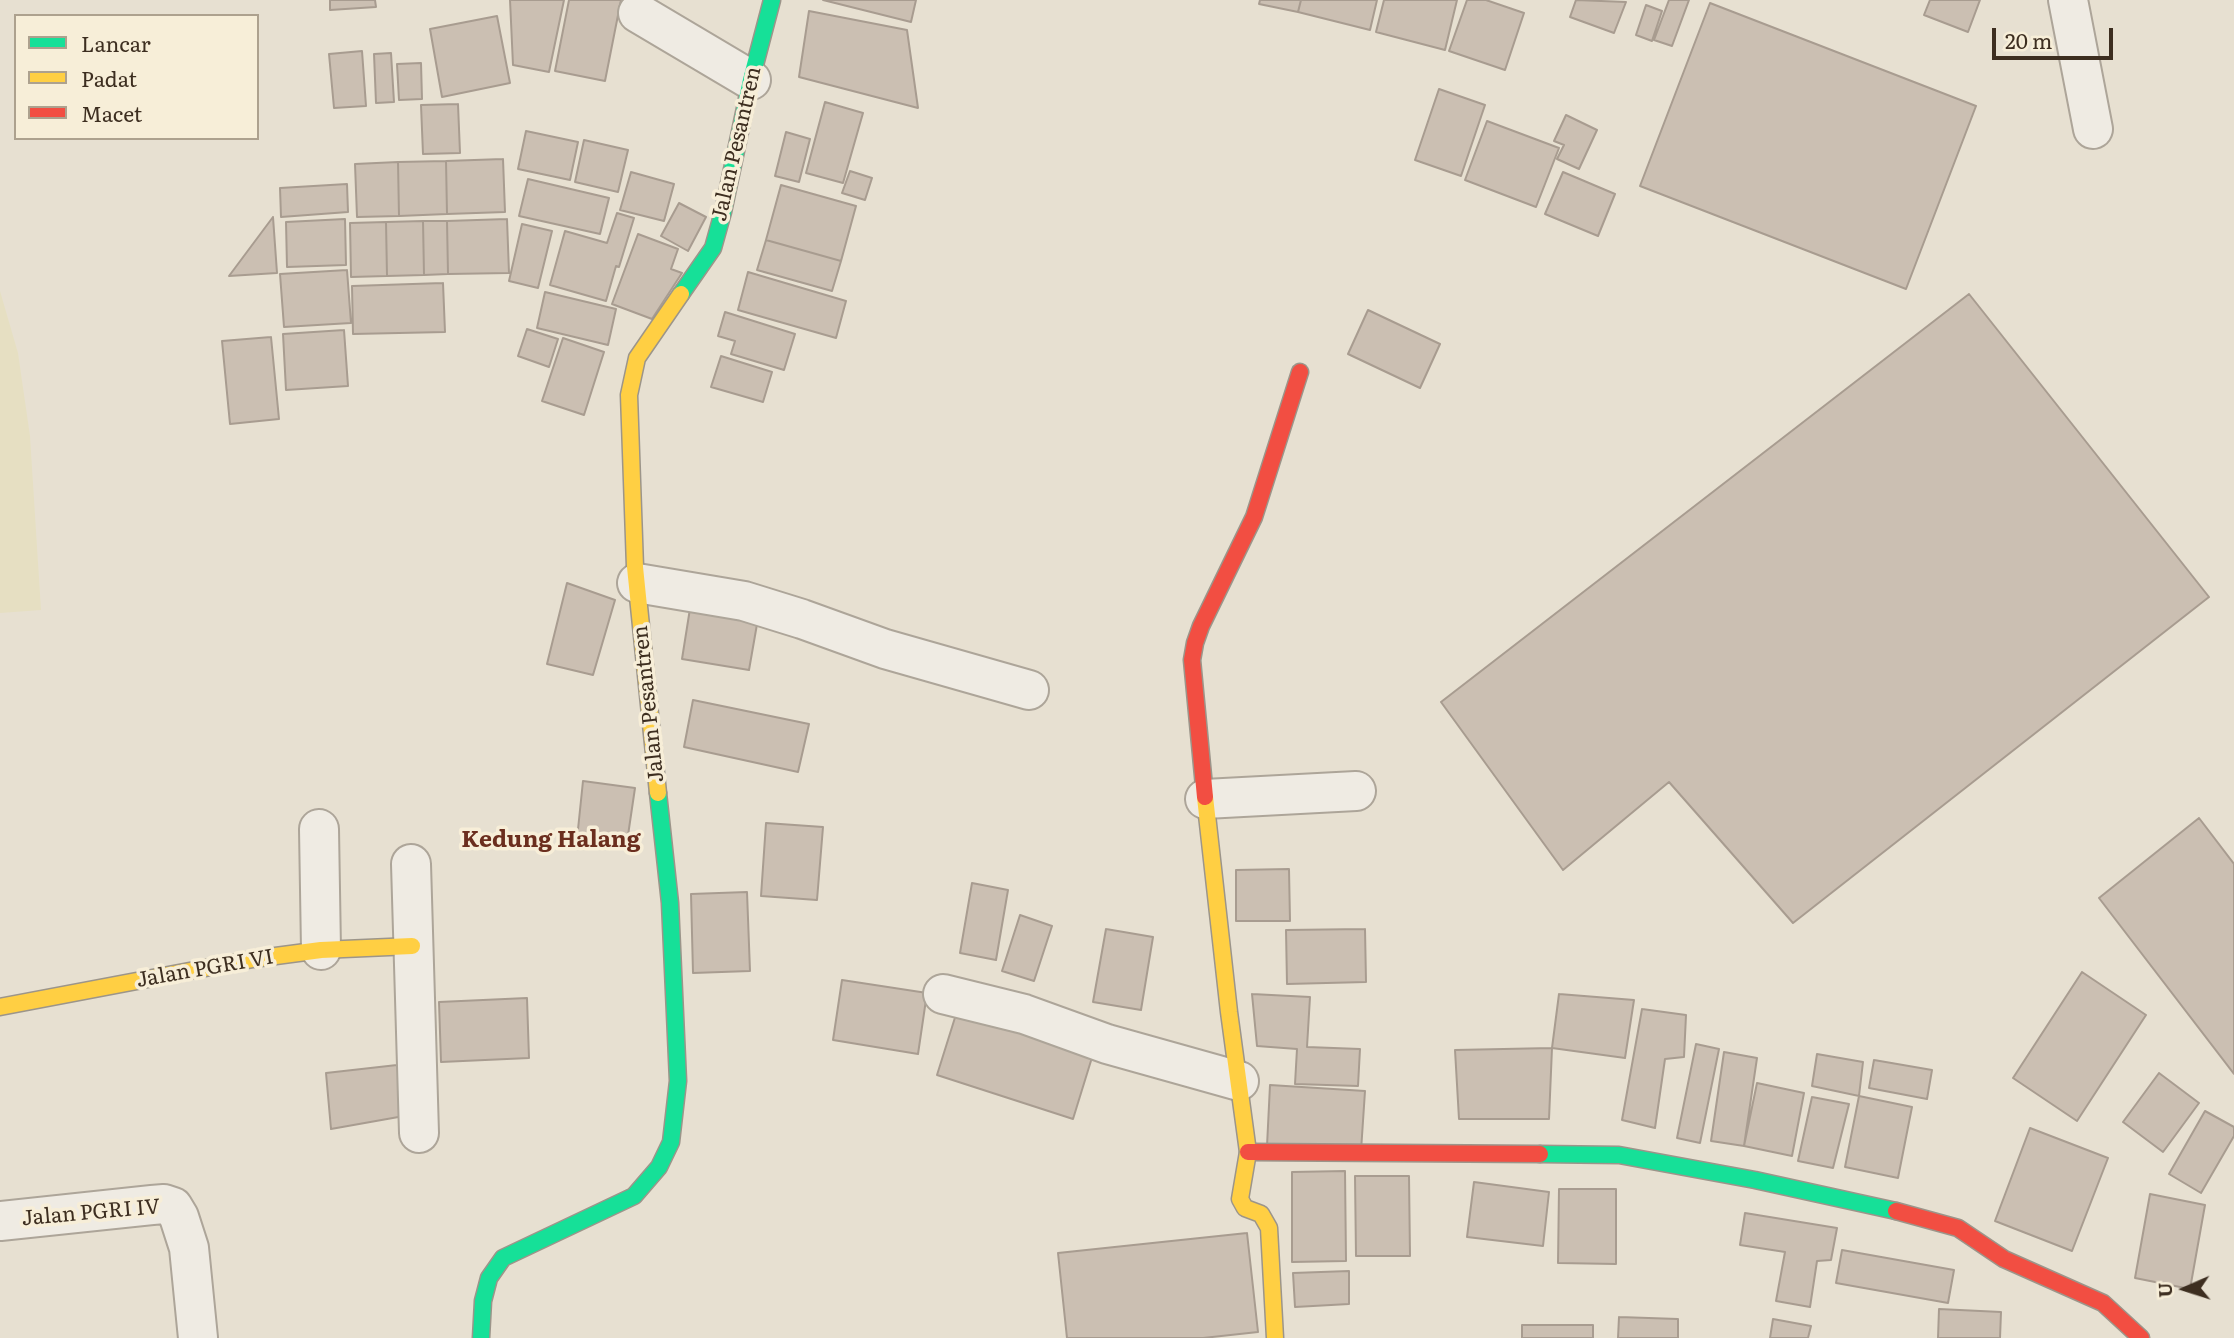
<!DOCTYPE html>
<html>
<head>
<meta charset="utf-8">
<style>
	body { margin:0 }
	#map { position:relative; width:2234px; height:1338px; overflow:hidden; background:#e7e0d1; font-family:Literata,serif }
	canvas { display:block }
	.legend { position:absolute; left:14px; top:14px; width:245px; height:126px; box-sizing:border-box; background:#f7eed8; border:2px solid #ada18e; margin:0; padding:9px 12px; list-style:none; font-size:21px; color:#3d2e20 }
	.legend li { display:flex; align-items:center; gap:14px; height:35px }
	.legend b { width:35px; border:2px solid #ada18e }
	.north { position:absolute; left:2150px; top:1254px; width:70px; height:70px; -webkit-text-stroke:5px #f7eed8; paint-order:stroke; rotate:267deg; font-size:19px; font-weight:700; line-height:28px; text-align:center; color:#3d2e20 }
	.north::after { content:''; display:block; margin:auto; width:24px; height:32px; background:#3d2e20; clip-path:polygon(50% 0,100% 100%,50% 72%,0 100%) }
	.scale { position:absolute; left:1992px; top:28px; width:121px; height:32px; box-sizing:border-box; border:4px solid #3d2e20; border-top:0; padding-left:9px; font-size:21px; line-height:24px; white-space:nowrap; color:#3d2e20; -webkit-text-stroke:5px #f7eed8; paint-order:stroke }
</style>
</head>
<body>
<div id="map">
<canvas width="2234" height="1338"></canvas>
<ul class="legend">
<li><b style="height:9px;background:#16e098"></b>Lancar</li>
<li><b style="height:9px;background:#ffcf43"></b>Padat</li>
<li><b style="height:9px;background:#f24e42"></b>Macet</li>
</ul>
<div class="north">U</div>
<div class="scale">20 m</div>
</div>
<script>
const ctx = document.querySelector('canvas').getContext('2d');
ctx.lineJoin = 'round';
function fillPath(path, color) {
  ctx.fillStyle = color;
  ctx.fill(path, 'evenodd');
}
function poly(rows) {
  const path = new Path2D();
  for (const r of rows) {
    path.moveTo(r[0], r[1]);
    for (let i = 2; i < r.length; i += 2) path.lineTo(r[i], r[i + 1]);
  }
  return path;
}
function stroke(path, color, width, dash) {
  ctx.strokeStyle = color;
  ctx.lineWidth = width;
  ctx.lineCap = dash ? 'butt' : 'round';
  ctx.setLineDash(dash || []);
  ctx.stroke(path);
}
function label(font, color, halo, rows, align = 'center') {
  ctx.font = font + ' Literata,serif';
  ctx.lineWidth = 7;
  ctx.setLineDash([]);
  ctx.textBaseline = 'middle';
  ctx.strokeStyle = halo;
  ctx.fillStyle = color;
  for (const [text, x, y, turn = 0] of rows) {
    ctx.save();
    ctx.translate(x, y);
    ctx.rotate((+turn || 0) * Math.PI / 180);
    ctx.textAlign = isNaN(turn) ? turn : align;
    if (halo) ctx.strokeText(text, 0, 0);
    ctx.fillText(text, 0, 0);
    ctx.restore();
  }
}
const farmland = poly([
	[0,291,18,353,30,436,41,610,0,613]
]);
const building = poly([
	[330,0,375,0,376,7,330,10,330,0],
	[510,0,564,0,549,72,513,65,510,0],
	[569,0,621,0,605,81,555,71,569,0],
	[823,0,916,0,911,22,823,0],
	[1260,0,1301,0,1298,12,1259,4,1260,0],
	[1301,0,1377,0,1370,30,1298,12,1301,0],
	[1384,0,1457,0,1445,50,1376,32,1384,0],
	[1467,0,1486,0,1524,13,1505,70,1449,51,1467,0],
	[1576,0,1626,2,1614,33,1570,17,1576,0],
	[1669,0,1689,0,1672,46,1654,40,1669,0],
	[1930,0,1980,0,1968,32,1924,15,1930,0],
	[1710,3,1976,106,1906,289,1640,186,1710,3],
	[1646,5,1662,11,1652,41,1636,35,1646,5],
	[809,11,907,30,918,108,799,77,809,11],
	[497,16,510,83,442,97,430,29,497,16],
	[362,51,366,106,334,108,329,54,362,51],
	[391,53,394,102,376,103,374,54,391,53],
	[421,63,422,99,399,100,397,64,421,63],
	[1439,89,1485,105,1461,176,1415,160,1439,89],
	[825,102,863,113,843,183,806,173,825,102],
	[458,104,460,153,423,154,421,105,458,104],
	[1566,115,1597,130,1579,169,1557,159,1564,145,1554,141,1566,115],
	[1487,121,1559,148,1536,207,1465,180,1487,121],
	[526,131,578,142,570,180,518,169,526,131],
	[786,132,810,139,799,182,775,176,786,132],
	[584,140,628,150,618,192,575,182,584,140],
	[503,159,505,212,447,214,446,161,503,159],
	[446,161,447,214,399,216,398,162,446,161],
	[398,162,399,216,357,217,355,164,398,162],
	[850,171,872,178,865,200,842,193,850,171],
	[631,172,674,184,664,221,620,210,631,172],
	[1563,172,1615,194,1598,236,1545,214,1563,172],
	[528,179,609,198,600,234,519,216,528,179],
	[347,184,348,212,281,217,280,188,347,184],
	[781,185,856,206,841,261,766,240,781,185],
	[679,203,706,217,688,251,661,236,679,203],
	[617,213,634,218,619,267,616,266,606,301,550,285,565,231,607,243,617,213],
	[273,217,277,273,229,276,273,217],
	[345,219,346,265,287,267,286,222,345,219],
	[507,219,509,273,448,274,447,221,507,219],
	[423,221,424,275,387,276,386,222,423,221],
	[423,221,447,221,448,274,424,275,423,221],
	[386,222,387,276,351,277,350,223,386,222],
	[522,224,552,231,538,288,509,281,522,224],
	[638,234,678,249,671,269,682,273,652,319,612,304,638,234],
	[766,240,841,261,832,291,757,270,766,240],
	[347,270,351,323,284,327,280,274,347,270],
	[748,272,846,301,836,338,738,310,748,272],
	[443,283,445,332,353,334,352,286,443,283],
	[545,292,616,309,608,345,537,328,545,292],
	[1969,294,2209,597,1793,923,1669,782,1563,870,1441,702,1969,294],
	[1368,310,1440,344,1420,388,1348,354,1368,310],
	[725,312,795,334,784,370,731,354,735,341,718,336,725,312],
	[527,329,558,339,549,367,518,356,527,329],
	[344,330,348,386,286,390,283,334,344,330],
	[271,337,279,419,230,424,222,341,271,337],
	[563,338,604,352,584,415,542,401,563,338],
	[721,356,772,372,763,402,711,387,721,356],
	[567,583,615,600,593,675,547,664,567,583],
	[692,596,760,607,749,670,682,659,692,596],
	[693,700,809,724,798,772,684,747,693,700],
	[583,781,635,788,627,842,577,839,583,781],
	[2199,818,2234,864,2234,1074,2099,898,2199,818],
	[766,823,823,827,817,900,761,896,766,823],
	[1289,869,1290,921,1236,921,1236,870,1289,869],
	[972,883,1008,890,996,960,960,953,972,883],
	[747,892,750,971,693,973,691,894,747,892],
	[1020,915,1052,926,1034,981,1002,971,1020,915],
	[1106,929,1153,937,1141,1010,1093,1002,1106,929],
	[1365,929,1366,982,1287,984,1286,930,1365,929],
	[2082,972,2146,1015,2077,1121,2013,1078,2082,972],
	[842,980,927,993,918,1054,833,1040,842,980],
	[1252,994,1310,997,1307,1047,1360,1049,1358,1086,1295,1084,1297,1049,1257,1046,1252,994],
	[1559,994,1634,1000,1625,1058,1552,1048,1559,994],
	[527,998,529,1058,441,1062,439,1002,527,998],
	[958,1008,1094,1051,1073,1119,937,1075,958,1008],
	[1642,1009,1686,1015,1684,1057,1665,1059,1655,1128,1622,1120,1642,1009],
	[1696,1044,1719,1049,1700,1143,1677,1138,1696,1044],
	[1552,1048,1549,1119,1459,1119,1455,1050,1552,1048],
	[1724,1052,1757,1058,1744,1146,1711,1141,1724,1052],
	[1817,1054,1863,1062,1859,1096,1812,1086,1817,1054],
	[1874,1060,1932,1070,1927,1099,1869,1088,1874,1060],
	[397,1065,404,1116,331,1129,326,1073,397,1065],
	[2159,1073,2199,1103,2163,1152,2123,1122,2159,1073],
	[1757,1083,1804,1093,1792,1156,1744,1146,1757,1083],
	[1270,1085,1365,1091,1361,1151,1267,1146,1270,1085],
	[1859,1096,1912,1107,1898,1178,1845,1167,1859,1096],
	[1812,1097,1849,1104,1833,1168,1798,1161,1812,1097],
	[2205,1111,2234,1127,2234,1136,2201,1193,2169,1174,2205,1111],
	[2030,1128,2108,1158,2072,1251,1995,1221,2030,1128],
	[1345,1171,1346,1261,1292,1262,1292,1172,1345,1171],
	[1355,1176,1409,1176,1410,1256,1356,1256,1355,1176],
	[1474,1182,1549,1192,1543,1246,1467,1237,1474,1182],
	[1559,1189,1616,1189,1616,1264,1558,1263,1559,1189],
	[2150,1194,2205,1205,2190,1289,2135,1278,2150,1194],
	[1745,1213,1837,1228,1831,1260,1817,1261,1810,1307,1776,1301,1785,1252,1740,1245,1745,1213],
	[1247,1233,1258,1332,1203,1338,1067,1338,1058,1253,1247,1233],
	[1842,1250,1954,1270,1948,1303,1836,1283,1842,1250],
	[1349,1271,1349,1304,1295,1307,1293,1273,1349,1271],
	[1939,1309,2001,1312,2000,1338,1938,1338,1939,1309],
	[1619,1317,1678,1319,1678,1338,1618,1338,1619,1317],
	[1773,1319,1811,1326,1808,1338,1770,1338,1773,1319],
	[1522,1325,1593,1325,1593,1338,1522,1338,1522,1325]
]);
const street = poly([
	[2068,0,2093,129],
	[638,13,751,80],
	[637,583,744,601,802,619,885,649,1029,690],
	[1205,799,1356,791],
	[319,829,321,950],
	[411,864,419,1133],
	[943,994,1024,1014,1107,1044,1239,1081],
	[0,1221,152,1205,164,1204,173,1207,179,1217,189,1248,198,1338]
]);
const fast = poly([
	[681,294,713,248,723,212,751,80,772,0],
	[1540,1154,1619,1155,1755,1180,1896,1211],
	[481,1338,483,1301,489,1278,503,1258,634,1196,659,1167,671,1142,678,1081,670,903,658,793]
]);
const slow = poly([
	[658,793,635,567,629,395,637,358,681,294],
	[1205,797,1229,1012,1248,1152,1240,1199,1245,1208,1261,1214,1269,1228,1275,1338],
	[0,1007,253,959,321,950,412,946]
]);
const jam = poly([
	[1205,797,1192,660,1195,643,1201,626,1254,517,1300,372],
	[1248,1152,1540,1154],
	[1896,1211,1958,1228,2004,1259,2103,1303,2141,1338]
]);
const streetNames = [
	["Jalan Pesantren",737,144,-77],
	["Jalan Pesantren",649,704,-96],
	["Jalan PGRI VI",205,969,-10],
	["Jalan PGRI IV",91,1213,-5]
];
const neighbourhoodNames = [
	["Kedung Halang",551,840]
];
fillPath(farmland, '#e6dfc2');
fillPath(building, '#cbbfb2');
stroke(building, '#a89c90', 2);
stroke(street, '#ada599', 42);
stroke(fast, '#9c958a', 19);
stroke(slow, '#9c958a', 19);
stroke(jam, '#9c958a', 19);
stroke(street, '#efebe3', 38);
stroke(fast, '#16e098', 16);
stroke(slow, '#ffcf43', 16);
stroke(jam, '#f24e42', 16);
label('21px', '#3d2e20', '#f7eed8', streetNames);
label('bold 23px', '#6b2e1e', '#f7eed8', neighbourhoodNames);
</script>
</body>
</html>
